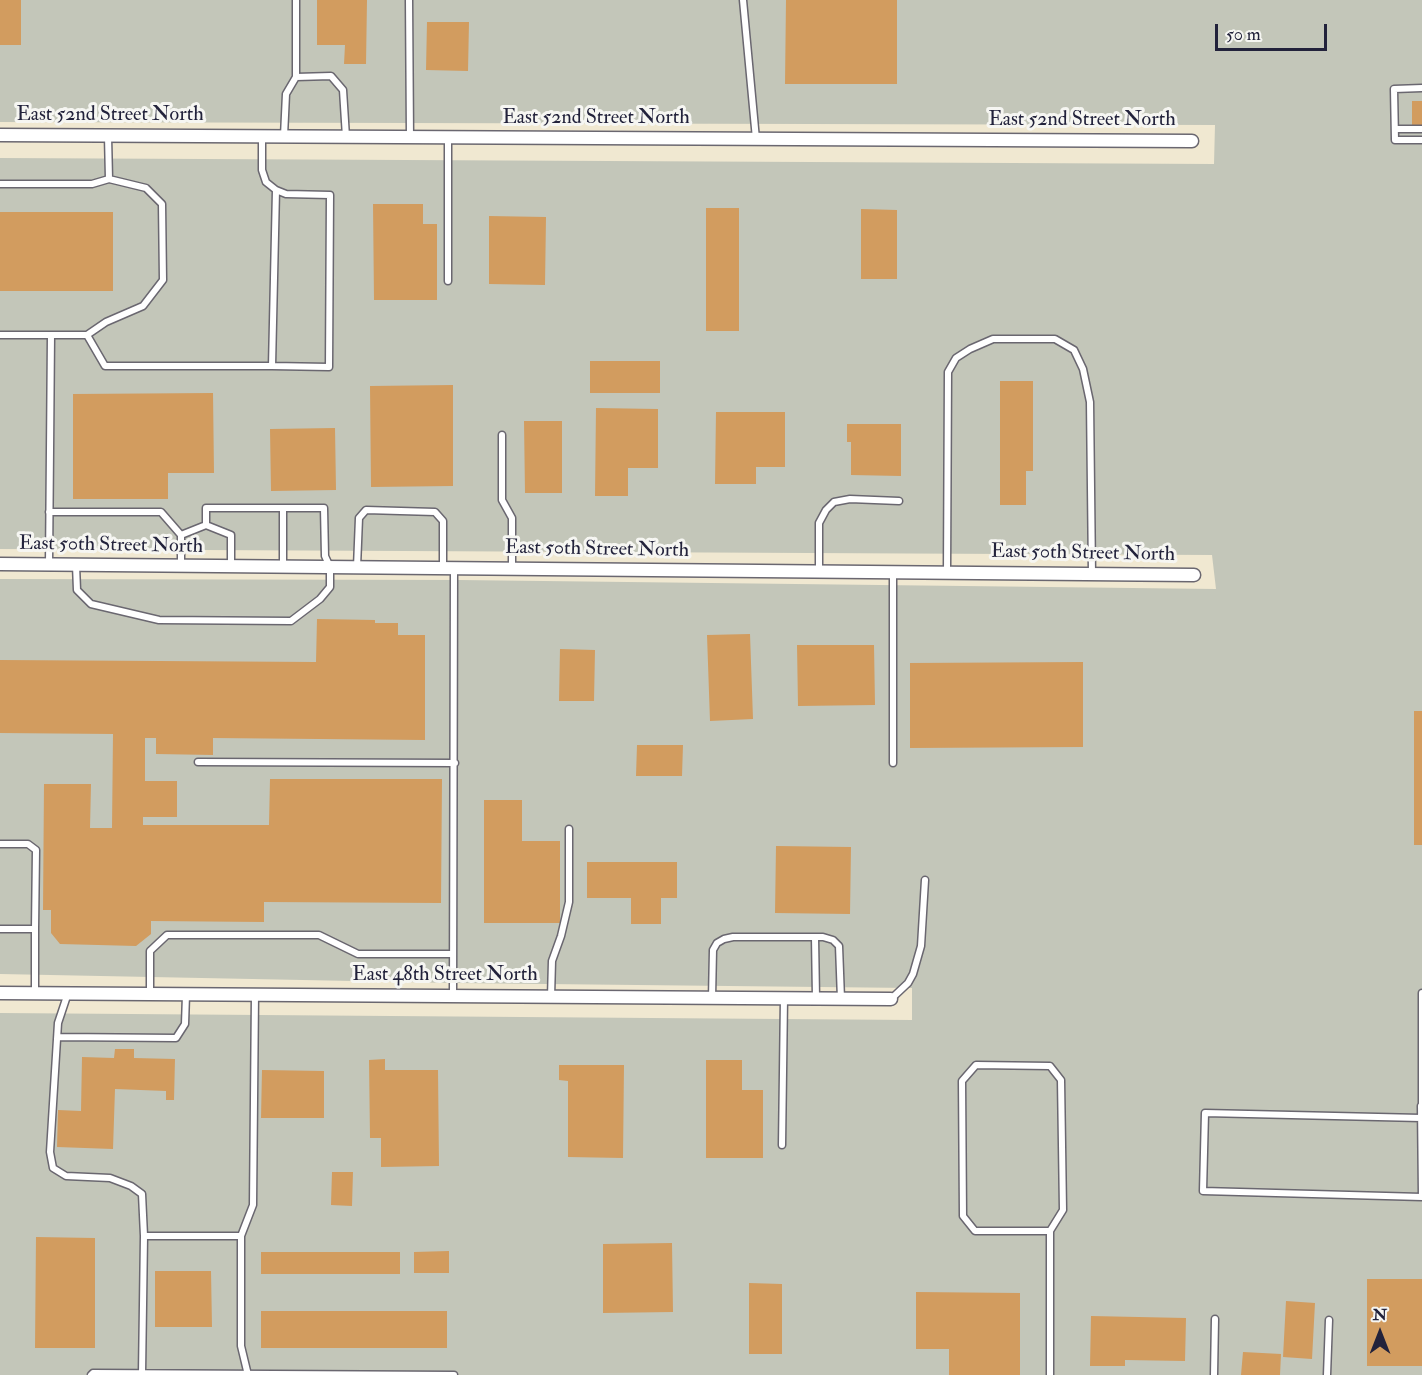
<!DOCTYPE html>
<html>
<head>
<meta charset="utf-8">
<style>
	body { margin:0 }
	#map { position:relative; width:1422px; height:1375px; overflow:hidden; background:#f0e8d1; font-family:"IM FELL Double Pica",serif }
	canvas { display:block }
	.north { position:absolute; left:1350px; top:1303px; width:60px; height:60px; -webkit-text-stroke:4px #f6f6f2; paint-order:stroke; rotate:0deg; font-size:16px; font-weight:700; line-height:24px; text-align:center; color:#22223b }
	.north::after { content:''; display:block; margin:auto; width:21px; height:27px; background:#22223b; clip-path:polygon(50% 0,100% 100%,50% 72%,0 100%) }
	.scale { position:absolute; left:1215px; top:24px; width:112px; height:27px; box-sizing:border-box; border:3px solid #22223b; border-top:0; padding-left:8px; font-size:18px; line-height:21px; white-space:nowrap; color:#22223b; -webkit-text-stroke:4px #f6f6f2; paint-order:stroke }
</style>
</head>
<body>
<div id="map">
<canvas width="1422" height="1375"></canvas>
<div class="north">N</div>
<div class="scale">50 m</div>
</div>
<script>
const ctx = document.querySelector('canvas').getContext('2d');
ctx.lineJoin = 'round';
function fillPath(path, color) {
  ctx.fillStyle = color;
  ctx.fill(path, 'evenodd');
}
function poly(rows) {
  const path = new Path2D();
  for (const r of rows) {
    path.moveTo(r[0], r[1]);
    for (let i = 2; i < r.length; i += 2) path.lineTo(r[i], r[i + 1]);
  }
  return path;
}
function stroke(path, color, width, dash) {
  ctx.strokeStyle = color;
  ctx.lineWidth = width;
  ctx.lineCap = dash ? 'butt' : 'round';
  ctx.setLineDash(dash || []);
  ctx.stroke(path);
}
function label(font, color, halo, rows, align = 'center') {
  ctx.font = font + ' "IM FELL Double Pica",serif';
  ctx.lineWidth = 6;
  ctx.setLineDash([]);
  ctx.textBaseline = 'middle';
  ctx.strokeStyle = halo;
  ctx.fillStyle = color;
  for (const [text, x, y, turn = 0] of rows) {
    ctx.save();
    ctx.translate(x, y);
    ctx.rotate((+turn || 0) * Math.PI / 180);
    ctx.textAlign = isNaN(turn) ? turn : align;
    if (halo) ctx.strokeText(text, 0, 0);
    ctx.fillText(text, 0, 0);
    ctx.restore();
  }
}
const industrial = poly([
	[0,0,1422,0,1422,1375,0,1375,0,1013,912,1020,912,988,454,983,0,974,0,579,459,580,1216,589,1212,555,0,549,0,158,1214,164,1215,125,0,122]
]);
const building = poly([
	[0,0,21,0,21,45,0,45],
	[317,0,367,0,366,64,344,64,345,45,317,45],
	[786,0,897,0,897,84,785,84],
	[427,22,469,22,468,71,426,70],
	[1412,101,1422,101,1422,126,1412,126],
	[373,204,423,204,423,224,437,224,437,300,374,300],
	[706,208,739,208,739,331,706,331],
	[861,209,897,210,897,279,861,279],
	[0,212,113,212,113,291,0,291],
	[489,216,546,217,545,285,489,284],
	[590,361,660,361,660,393,590,393],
	[1000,381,1033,381,1033,471,1026,471,1026,505,1000,505],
	[453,385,453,486,371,487,370,386],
	[213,393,214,473,168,473,168,499,73,499,73,394],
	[596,408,658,409,658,468,628,468,628,496,595,496],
	[716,412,785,412,785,467,756,467,756,484,715,484],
	[524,421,562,421,562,493,525,493],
	[847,424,901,424,901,476,851,475,851,442,847,442],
	[335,428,336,490,271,491,270,429],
	[317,619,375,620,375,623,398,623,398,635,425,635,425,740,213,738,213,755,156,754,156,738,145,738,145,781,177,781,177,817,143,817,143,825,269,825,270,779,442,779,441,903,264,902,264,922,151,921,151,934,136,946,60,944,51,933,51,910,43,910,44,784,91,784,90,828,112,828,113,734,0,733,0,660,316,662],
	[750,634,753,719,710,721,707,635],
	[797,645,874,645,875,705,798,706],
	[560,649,595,650,594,701,559,701],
	[1083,662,1083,747,910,748,910,663],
	[1414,711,1422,711,1422,845,1414,845],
	[637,745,683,745,682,776,636,776],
	[484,800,522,800,522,841,560,841,560,923,484,923],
	[776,846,851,847,850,914,775,913],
	[587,862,677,862,677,898,661,898,661,924,631,924,631,898,587,898],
	[115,1049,134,1049,134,1058,175,1059,174,1100,166,1100,166,1091,115,1089,113,1149,57,1147,58,1110,81,1111,82,1057,114,1058],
	[385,1059,385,1070,438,1070,439,1166,381,1167,381,1138,370,1138,369,1060],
	[706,1060,742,1060,742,1090,763,1090,763,1158,706,1158],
	[559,1065,624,1065,623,1158,568,1157,568,1081,559,1080],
	[262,1070,324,1071,324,1118,261,1118],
	[332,1172,353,1172,352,1206,331,1205],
	[36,1237,95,1238,95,1348,35,1348],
	[672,1243,673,1312,603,1313,603,1244],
	[449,1251,449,1273,414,1273,414,1252],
	[261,1252,400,1252,400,1274,261,1274],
	[155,1271,211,1271,212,1327,155,1327],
	[1367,1279,1422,1279,1422,1366,1367,1366],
	[749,1283,782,1284,782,1354,749,1354],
	[916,1292,1020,1293,1020,1375,949,1375,949,1349,916,1349],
	[1286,1301,1315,1303,1312,1359,1283,1357],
	[261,1311,447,1311,447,1348,261,1348],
	[1091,1316,1186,1318,1185,1361,1125,1360,1125,1366,1090,1366],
	[1243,1352,1281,1354,1280,1375,1241,1375]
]);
const lane = poly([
	[296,0,296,77],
	[409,0,410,137],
	[743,0,756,139],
	[1422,88,1394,89,1395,140,1422,140],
	[1395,129,1422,129],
	[262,136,262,170,266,182,276,190,286,194,330,195,329,367,272,366,276,190],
	[284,136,286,94,296,77,331,76,343,90,346,137],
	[0,184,92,184,109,179],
	[448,281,448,137],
	[0,335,51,335,49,564],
	[51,335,87,335,106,322,143,306,163,280,162,204,146,188,109,179,108,136],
	[87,335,105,366,272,366],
	[502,435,502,500,512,518,512,568],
	[49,512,161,512,181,535],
	[76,565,77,590,91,604,159,620,291,621,320,599,330,587,330,567,325,556,324,508,206,508,206,525],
	[181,566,181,535,206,525,231,535,231,566],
	[283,567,283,508],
	[357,567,359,518,366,510,435,512,443,521,443,568],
	[819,571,819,523,826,510,834,502,850,499,899,501],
	[947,573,948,372,956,358,970,349,993,339,1055,339,1074,350,1083,369,1090,402,1092,574],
	[198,762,455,763],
	[893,763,893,573],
	[0,844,28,844,36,850,35,929],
	[0,929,35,929,35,993],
	[815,937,816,998],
	[68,993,58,1023,50,1152,53,1168,66,1176,110,1178,131,1186,142,1194,144,1236],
	[1422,993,1422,1106],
	[150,994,150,951,167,935,319,935,358,954,453,954],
	[453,996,454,568],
	[551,997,552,961,561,936,569,902,569,829],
	[712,998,713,950,717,943,724,939,733,937,823,937,833,940,839,946,841,999],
	[891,999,908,983,913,974,921,946,925,880],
	[58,1037,176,1038,185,1024,186,995],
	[1421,1106,1422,1197,1203,1191,1205,1113,1421,1118],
	[782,1145,784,998],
	[1050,1231,975,1231,963,1216,962,1081,976,1065,1050,1066,1061,1080,1063,1210,1050,1231,1050,1375],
	[241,1236,253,1205,255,994],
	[142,1373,144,1236,241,1236,241,1346,248,1375],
	[91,1375,93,1373,454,1375],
	[1214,1375,1215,1319],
	[1327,1375,1329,1320]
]);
const street = poly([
	[0,135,1192,141],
	[0,564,1194,575],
	[0,993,891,999]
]);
const streetNames = [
	["East 52nd Street North",110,116],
	["East 52nd Street North",596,119],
	["East 52nd Street North",1082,121],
	["East 50th Street North",111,546,1],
	["East 50th Street North",597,550,1],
	["East 50th Street North",1083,554,1],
	["East 48th Street North",445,976]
];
fillPath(industrial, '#c3c6b9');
fillPath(building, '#d29c5f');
stroke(lane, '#6a6770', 9);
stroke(street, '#6a6770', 15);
stroke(lane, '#fff', 6);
stroke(street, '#fff', 12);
label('20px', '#22223b', '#f6f6f2', streetNames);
</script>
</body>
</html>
